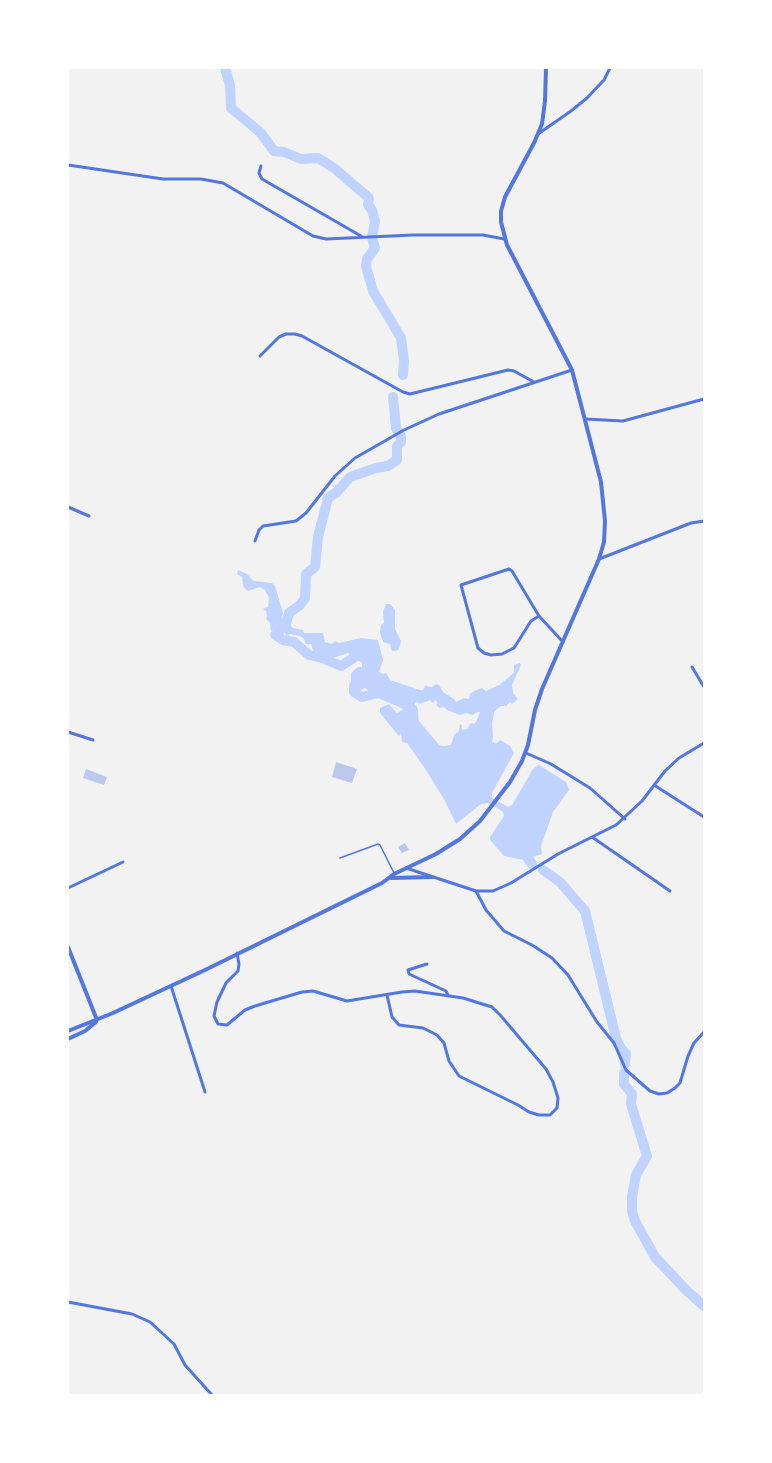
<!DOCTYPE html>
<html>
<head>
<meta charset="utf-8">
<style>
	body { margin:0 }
	#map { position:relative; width:772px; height:1463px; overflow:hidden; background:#f2f2f2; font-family:Georgia,serif }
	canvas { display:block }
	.frame { position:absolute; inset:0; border:69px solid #fff; pointer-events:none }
</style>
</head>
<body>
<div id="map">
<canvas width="772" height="1463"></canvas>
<div class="frame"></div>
</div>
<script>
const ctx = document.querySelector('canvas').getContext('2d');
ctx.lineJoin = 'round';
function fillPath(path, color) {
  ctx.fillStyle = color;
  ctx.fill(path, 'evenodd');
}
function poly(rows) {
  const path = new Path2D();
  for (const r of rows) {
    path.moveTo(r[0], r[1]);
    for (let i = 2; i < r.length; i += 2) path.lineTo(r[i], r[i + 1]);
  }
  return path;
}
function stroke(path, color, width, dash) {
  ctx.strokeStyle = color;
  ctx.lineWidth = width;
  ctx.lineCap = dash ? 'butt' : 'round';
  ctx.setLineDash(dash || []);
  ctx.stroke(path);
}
const water = poly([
	[238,570,247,574,254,581,272,583,275,586,283,613,282,618,293,628,303,630,304,633,323,633,325,642,332,644,335,641,339,643,361,638,378,640,383,660,379,672,383,674,386,673,390,680,420,690,423,690,425,686,432,687,436,684,439,685,443,692,454,699,456,702,464,698,469,699,470,694,474,691,482,688,486,691,499,685,514,673,514,665,520,663,521,665,512,685,513,693,518,699,512,704,510,702,506,706,501,706,494,712,492,724,493,737,492,742,497,743,500,740,510,746,514,753,492,793,492,798,508,807,512,805,533,769,539,765,566,782,569,790,553,812,541,846,542,854,524,860,504,856,490,840,490,837,504,816,503,812,489,803,481,804,456,824,445,801,426,770,407,743,402,742,401,733,399,736,380,713,380,708,389,704,397,713,406,708,410,709,410,716,419,721,439,745,443,746,451,745,454,735,459,731,460,724,462,725,462,730,467,729,471,723,474,724,476,722,480,712,477,712,473,715,466,713,460,715,447,710,444,707,440,708,436,705,438,703,435,700,433,703,430,700,420,704,416,702,413,706,410,707,384,691,371,696,369,695,369,691,365,688,358,691,354,689,351,685,351,673,358,667,362,667,362,659,355,658,348,653,330,659,329,656,326,656,322,659,318,654,315,656,311,644,306,644,304,639,300,636,290,634,287,636,283,630,279,627,271,631,270,623,266,619,267,616,266,611,263,609,268,607,269,598,265,590,260,587,248,591,243,586,242,577,237,574],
	[386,604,390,604,395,610,395,629,401,641,399,649,396,651,392,651,390,644,383,642,380,632,381,625,384,623,383,612]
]);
const river = poly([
	[225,68,230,85,231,108,261,133,271,147,274,151,284,152,301,159,318,158,334,168,369,198,368,205,372,210,375,221,372,238,375,248,367,259,366,266,373,291,401,338,404,361,403,375],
	[366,659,358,655,341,666,322,658,309,655,294,642,283,640,275,635,286,624,289,613,300,605,305,598,306,574,315,567,318,537,328,498,337,492,350,477,376,468,388,466,397,460,397,446,401,442,401,436,396,428,393,397],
	[360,678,354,686,354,692,362,697,379,693,409,706,413,710,414,730],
	[521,849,532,864],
	[543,870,560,882,585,911,616,1038,620,1047,626,1054,625,1064],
	[624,1073,624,1084,632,1094,631,1104,647,1156,636,1175,632,1197,632,1211,635,1221,655,1257,686,1290,704,1306]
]);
const building = poly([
	[336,762,357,769,352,783,332,777],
	[86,769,107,777,104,785,83,778],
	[405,843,409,850,402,853,398,847]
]);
const service = poly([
	[340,858,378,844,380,845,394,873]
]);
const minor = poly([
	[538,134,571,111,587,98,604,80,610,68],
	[68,165,163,179,201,179,223,183,313,236,326,239,413,235,483,235,504,239],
	[261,166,259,173,262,179,361,236],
	[260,356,279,337,286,334,295,334,302,336,403,392,410,394,508,370,514,371,534,382],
	[585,419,623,421,704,399],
	[68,507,89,516],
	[255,541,259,530,263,526,296,521,306,513,335,476,355,458,404,430,439,414,572,370],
	[599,559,691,523,704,521],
	[539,616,512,571,509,569,461,585,478,648,484,653,491,655,502,654,514,648,531,621,539,616,563,642],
	[692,667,704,687],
	[68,732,93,740],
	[526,753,551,764,590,788,625,819],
	[654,785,704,817],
	[592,837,670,891],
	[406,868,476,891,493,891,511,883,558,854,616,825,642,801,665,771,679,758,704,743],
	[68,888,123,862],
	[476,891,486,910,504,931,532,945,552,958,568,975,597,1022,614,1043,626,1070,650,1091,659,1094,667,1093,675,1088,680,1083,688,1056,694,1043,704,1032],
	[237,953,239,964,238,971,226,983,217,1002,214,1016,218,1024,227,1025,245,1010,255,1006,302,992,313,991,347,1001,402,992,415,991,463,998,492,1007,501,1016,546,1069,553,1082,558,1098,557,1108,550,1115,539,1115,529,1112,518,1105,459,1076,449,1061,444,1043,437,1035,423,1028,399,1025,392,1017,387,995],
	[427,964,408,970,409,974,446,991,448,995],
	[171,986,205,1092],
	[68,1302,132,1314,150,1322,174,1344,185,1365,212,1395]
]);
const tertiary = poly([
	[391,878,432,877],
	[68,947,97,1020],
	[68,1031,113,1013,205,970,382,883,394,874,436,854,460,839,480,821,510,782,522,761,528,745,535,710,542,689,599,559,604,542,605,521,601,482,572,370,507,245,501,222,501,211,505,197,534,143,542,124,545,101,546,68],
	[68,1039,85,1031,96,1022]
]);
fillPath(water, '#bfd3fe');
stroke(river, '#bfd3fe', 10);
fillPath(building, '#bdc9ec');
stroke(service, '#5277de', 1.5);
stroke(minor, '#5277de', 3);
stroke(tertiary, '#5277de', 4);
</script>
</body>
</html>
